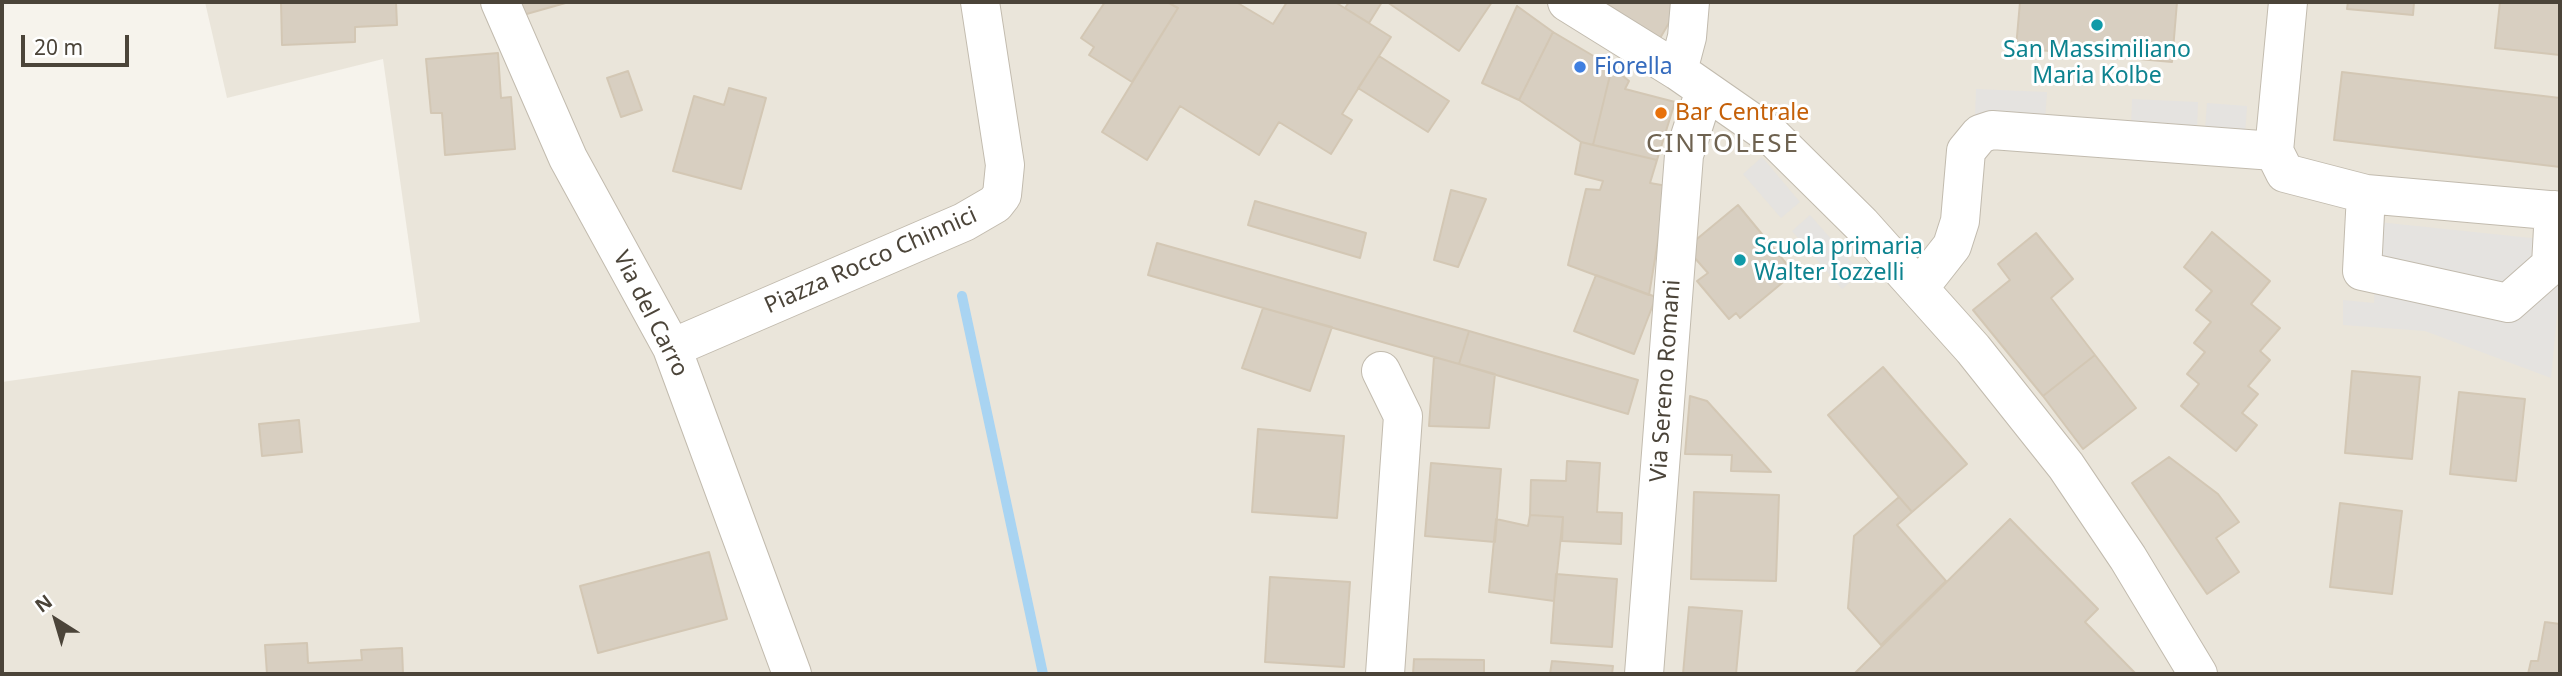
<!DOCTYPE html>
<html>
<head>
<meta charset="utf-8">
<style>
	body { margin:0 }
	#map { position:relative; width:2562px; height:676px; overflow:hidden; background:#f6f3ec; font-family:"Noto Sans",sans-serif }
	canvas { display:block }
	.frame { position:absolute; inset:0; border:4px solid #4b4439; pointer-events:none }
	.north { position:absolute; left:21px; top:585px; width:70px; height:70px; -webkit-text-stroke:5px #fff; paint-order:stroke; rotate:323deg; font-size:19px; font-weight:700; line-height:28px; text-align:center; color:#4b4439 }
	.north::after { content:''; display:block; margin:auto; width:24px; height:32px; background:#4b4439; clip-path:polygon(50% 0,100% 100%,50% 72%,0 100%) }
	.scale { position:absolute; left:21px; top:35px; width:108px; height:32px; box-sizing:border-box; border:4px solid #4b4439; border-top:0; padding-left:9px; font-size:21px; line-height:24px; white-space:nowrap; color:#4b4439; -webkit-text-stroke:5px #fff; paint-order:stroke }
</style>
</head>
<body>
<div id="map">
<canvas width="2562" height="676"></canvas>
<div class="frame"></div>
<div class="north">N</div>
<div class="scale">20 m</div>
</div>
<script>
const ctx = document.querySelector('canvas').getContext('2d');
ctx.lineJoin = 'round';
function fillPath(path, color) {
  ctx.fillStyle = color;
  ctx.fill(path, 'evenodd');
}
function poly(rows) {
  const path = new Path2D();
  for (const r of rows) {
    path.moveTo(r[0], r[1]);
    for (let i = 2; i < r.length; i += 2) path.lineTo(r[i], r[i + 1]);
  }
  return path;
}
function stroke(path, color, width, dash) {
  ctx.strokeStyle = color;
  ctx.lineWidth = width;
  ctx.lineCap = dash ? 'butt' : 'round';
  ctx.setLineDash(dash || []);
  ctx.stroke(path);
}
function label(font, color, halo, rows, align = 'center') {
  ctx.font = font + ' "Noto Sans",sans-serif';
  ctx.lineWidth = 6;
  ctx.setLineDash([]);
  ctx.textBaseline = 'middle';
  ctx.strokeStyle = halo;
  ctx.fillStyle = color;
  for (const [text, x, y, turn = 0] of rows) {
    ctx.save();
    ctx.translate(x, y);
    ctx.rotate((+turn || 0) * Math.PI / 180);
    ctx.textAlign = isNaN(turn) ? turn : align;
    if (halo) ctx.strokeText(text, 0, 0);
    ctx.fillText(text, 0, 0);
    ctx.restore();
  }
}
const residential = poly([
	[205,2,2560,2,2560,674,2,674,2,382,420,322,383,59,227,98]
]);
const parking = poly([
	[1976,89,2047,92,2045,119,1975,117],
	[2132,99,2198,102,2197,130,2131,127],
	[2207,103,2247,106,2245,133,2205,130],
	[1762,157,1800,202,1781,218,1743,174],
	[1810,215,1861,273,1842,289,1792,231],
	[2378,222,2560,241,2560,285,2551,378,2425,331,2343,325,2343,300,2374,303]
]);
const stream = poly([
	[962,296,1043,674]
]);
const building = poly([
	[281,2,396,2,397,25,355,27,355,42,282,45,281,2],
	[519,2,569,2,523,15,519,2],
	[1105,2,1167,2,1178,8,1132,82,1089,55,1094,47,1081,38,1105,2],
	[1168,2,1236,2,1273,24,1287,2,1335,2,1391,37,1342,114,1352,120,1331,154,1279,122,1259,155,1180,106,1147,160,1102,132,1178,8,1168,2],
	[1349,2,1382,2,1369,23,1345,8,1349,2],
	[1387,2,1492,2,1459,51,1387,2],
	[1608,2,1678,2,1677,9,1659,40,1607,4,1608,2],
	[2020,2,2177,2,2172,62,2016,48,2020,2],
	[2348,2,2414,2,2413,15,2347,9,2348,2],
	[2500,2,2560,2,2560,55,2495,48,2500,2],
	[1517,6,1553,32,1519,100,1482,83,1517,6],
	[1553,32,1612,67,1593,145,1581,142,1519,100,1553,32],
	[498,53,501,98,511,97,515,149,445,155,442,113,431,113,426,59,498,53],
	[1379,56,1449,101,1428,132,1358,88,1379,56],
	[1612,67,1629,81,1625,89,1675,102,1657,160,1593,145,1612,67],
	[628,71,642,110,621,117,607,78,628,71],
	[2342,72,2560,98,2560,167,2334,140,2342,72],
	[729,88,766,98,741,189,673,171,694,96,724,105,729,88],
	[1581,142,1657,160,1650,183,1667,186,1649,295,1568,265,1586,189,1600,190,1603,181,1575,174,1581,142],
	[1451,190,1486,199,1458,267,1434,260,1451,190],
	[1255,201,1366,233,1360,258,1248,225,1255,201],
	[1738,205,1794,273,1740,318,1736,313,1729,319,1697,281,1708,273,1686,248,1738,205],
	[2212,232,2270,281,2251,304,2280,328,2260,351,2270,360,2248,386,2258,394,2242,413,2257,425,2236,451,2181,406,2199,384,2187,374,2205,352,2194,343,2211,322,2196,310,2212,291,2184,267,2212,232],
	[2036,233,2073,279,2051,298,2095,355,2043,396,1973,310,2010,280,1998,264,2036,233],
	[1157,243,1469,331,1459,364,1148,275,1157,243],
	[1596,275,1656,297,1634,354,1574,331,1596,275],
	[1263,308,1332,327,1310,391,1242,368,1263,308],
	[1469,331,1638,380,1628,414,1459,364,1469,331],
	[2095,355,2136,408,2083,449,2043,396,2095,355],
	[1434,357,1495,374,1489,428,1429,426,1434,357],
	[1883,367,1967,464,1912,512,1828,415,1883,367],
	[2352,371,2420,377,2412,459,2345,453,2352,371],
	[2459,392,2525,399,2516,481,2450,474,2459,392],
	[1690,396,1707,401,1771,472,1731,471,1732,455,1685,454,1690,396],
	[299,420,302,452,262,456,259,424,299,420],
	[1258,429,1344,436,1337,518,1252,512,1258,429],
	[2169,457,2218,494,2239,522,2216,538,2239,572,2207,594,2132,483,2169,457],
	[1567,461,1600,463,1597,512,1622,513,1621,544,1562,541,1563,517,1530,515,1531,480,1566,481,1567,461],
	[1431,463,1501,469,1495,542,1425,536,1431,463],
	[1694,492,1779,495,1776,581,1691,579,1694,492],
	[1899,497,1912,512,1897,525,1946,581,1881,645,1848,608,1854,536,1899,497],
	[2340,503,2402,511,2392,594,2330,587,2340,503],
	[1530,515,1563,517,1554,601,1489,592,1496,519,1528,526,1530,515],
	[2010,519,2098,609,2085,622,2136,674,1854,674,2010,519],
	[709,552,727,619,598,653,580,586,709,552],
	[1556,574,1617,579,1612,647,1551,643,1556,574],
	[1270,577,1350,582,1344,667,1265,662,1270,577],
	[1689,607,1742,611,1736,674,1683,674,1689,607],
	[2545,622,2560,624,2560,674,2528,674,2531,661,2538,661,2545,622],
	[307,643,308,663,362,660,361,650,402,648,403,674,267,674,265,645,307,643],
	[1414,659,1484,660,1484,674,1413,674,1414,659],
	[1552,661,1613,666,1612,674,1550,674,1552,661]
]);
const minor = poly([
	[500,2,568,158,672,348,792,674],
	[1567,2,1678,71,1773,137,1861,224,1973,349,2066,466,2128,558,2198,674],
	[2288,2,2274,151,2285,173,2366,194,2560,211],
	[1678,71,1687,37,1690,2],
	[2366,194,2362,271,2508,303,2551,265,2554,210],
	[1919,288,1952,246,1960,221,1966,151,1980,134,1992,130,2274,151],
	[672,348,964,222,995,204,1002,195,1005,165,980,2],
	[1381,371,1403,416,1385,674],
	[1644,674,1684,155,1705,90]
]);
const markers = [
	[2097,25,7,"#0f9aa8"],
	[1580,67,7,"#3f7fe0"],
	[1661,113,7,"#e8710a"],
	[1740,260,7,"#0f9aa8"]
];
const cultureNames = [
	["San Massimiliano",2097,50],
	["Maria Kolbe",2097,76],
	["Scuola primaria",1754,247,"left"],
	["Walter Iozzelli",1754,273,"left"]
];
const shopNames = [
	["Fiorella",1594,67]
];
const foodNames = [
	["Bar Centrale",1675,113]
];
const streetNames = [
	["Piazza Rocco Chinnici",871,261,-24],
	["Via del Carro",650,314,63],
	["Via Sereno Romani",1666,381,-86]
];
const quarterNames = [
	["CINTOLESE",1723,145]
];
fillPath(residential, '#eae5da');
fillPath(parking, '#e5e3e0');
stroke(stream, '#a9d4f2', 10);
fillPath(building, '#d8cfc1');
stroke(building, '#d3c7b4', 2);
stroke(minor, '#c2bbae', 40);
stroke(minor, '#fff', 38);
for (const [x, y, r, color] of markers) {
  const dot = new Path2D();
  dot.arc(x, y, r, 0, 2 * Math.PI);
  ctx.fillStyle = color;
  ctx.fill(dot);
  stroke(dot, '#fff', 2.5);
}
label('23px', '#0d838f', '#fff', cultureNames);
label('23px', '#366cbe', '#fff', shopNames, 'left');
label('23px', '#c56008', '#fff', foodNames, 'left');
label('23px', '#4b4439', '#fff', streetNames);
ctx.letterSpacing = '2px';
label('26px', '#6e6250', '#fff', quarterNames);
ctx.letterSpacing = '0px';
</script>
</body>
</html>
